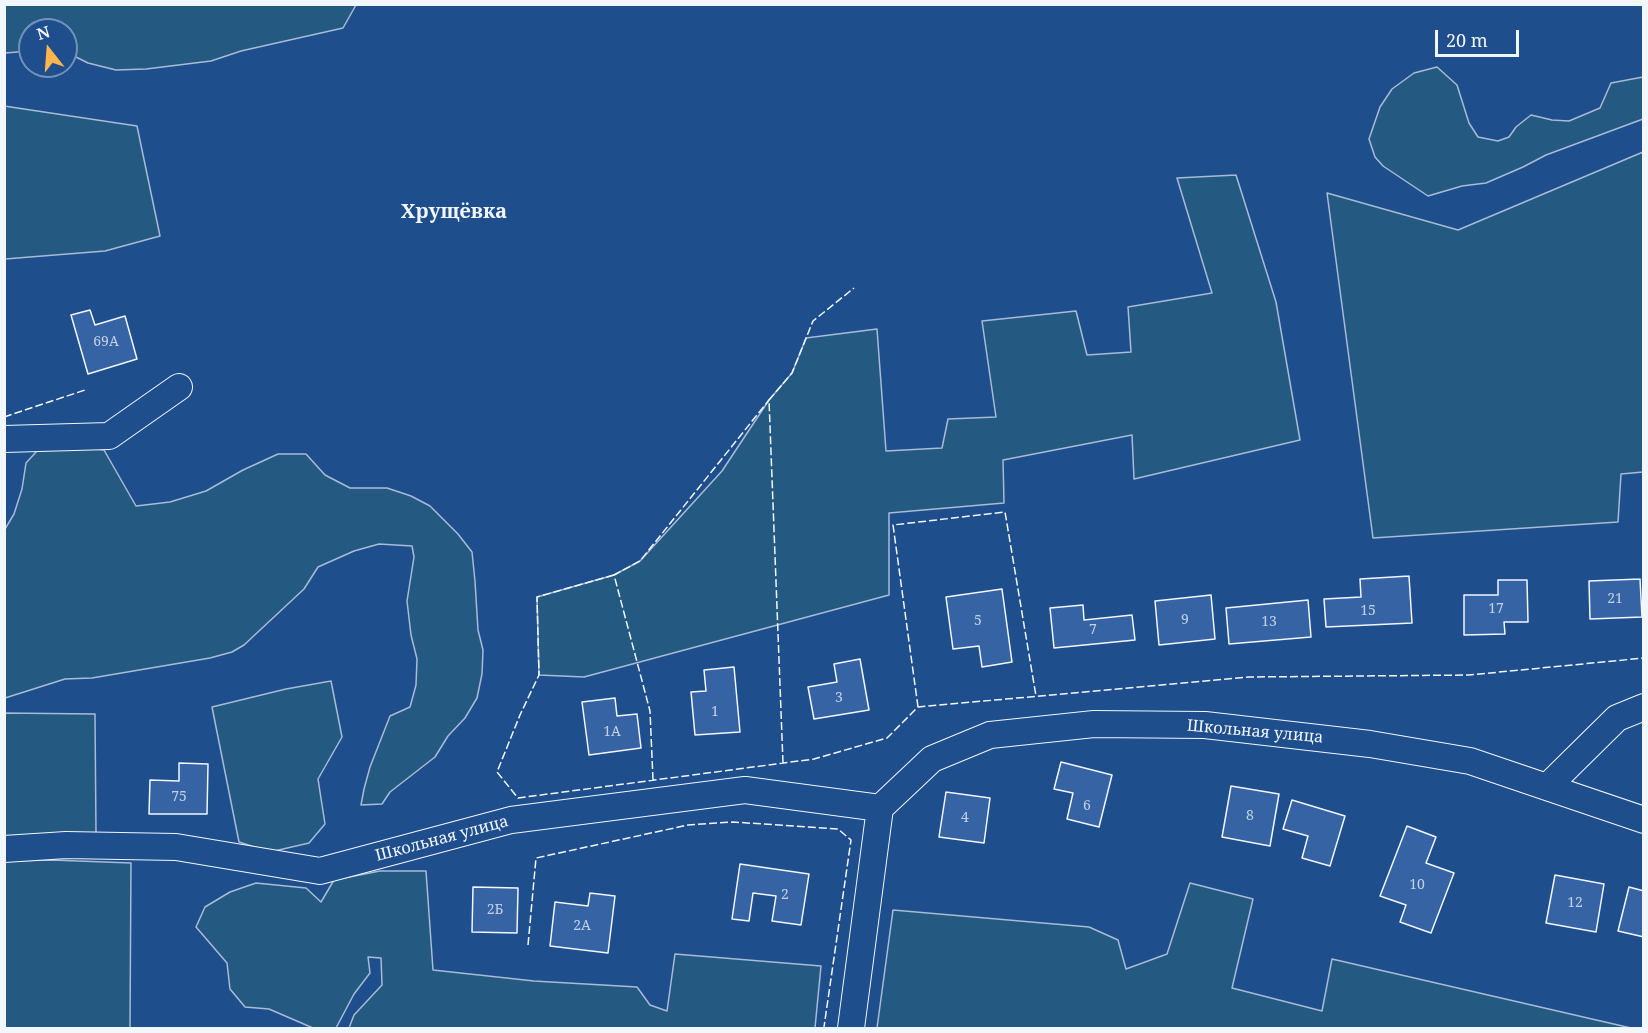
<!DOCTYPE html>
<html>
<head>
<meta charset="utf-8">
<style>
	body { margin:0 }
	#map { position:relative; width:1648px; height:1033px; overflow:hidden; background:#1f4e8c; font-family:"Noto Serif",serif }
	canvas { display:block }
	.frame { position:absolute; inset:0; border:6px solid #f2f6ff; pointer-events:none }
	.north { position:absolute; left:18px; top:18px; width:60px; height:60px; box-sizing:border-box; background:#1f4e8c; border:2px solid #7391ba; border-radius:50%; rotate:343deg; font-size:16px; font-weight:700; line-height:24px; text-align:center; color:#f2f6ff }
	.north::after { content:''; display:block; margin:auto; width:21px; height:27px; background:#ffb74d; clip-path:polygon(50% 0,100% 100%,50% 72%,0 100%) }
	.scale { position:absolute; left:1435px; top:30px; width:84px; height:27px; box-sizing:border-box; border:3px solid #f2f6ff; border-top:0; padding-left:8px; font-size:18px; line-height:21px; white-space:nowrap; color:#f2f6ff; -webkit-text-stroke:4px #1f4e8c; paint-order:stroke }
</style>
</head>
<body>
<div id="map">
<canvas width="1648" height="1033"></canvas>
<div class="frame"></div>
<div class="north">N</div>
<div class="scale">20 m</div>
</div>
<script>
const ctx = document.querySelector('canvas').getContext('2d');
ctx.lineJoin = 'round';
function fillPath(path, color) {
  ctx.fillStyle = color;
  ctx.fill(path, 'evenodd');
}
function poly(rows) {
  const path = new Path2D();
  for (const r of rows) {
    path.moveTo(r[0], r[1]);
    for (let i = 2; i < r.length; i += 2) path.lineTo(r[i], r[i + 1]);
  }
  return path;
}
function stroke(path, color, width, dash) {
  ctx.strokeStyle = color;
  ctx.lineWidth = width;
  ctx.lineCap = dash ? 'butt' : 'round';
  ctx.setLineDash(dash || []);
  ctx.stroke(path);
}
function label(font, color, halo, rows, align = 'center') {
  ctx.font = font + ' "Noto Serif",serif';
  ctx.lineWidth = 4.5;
  ctx.setLineDash([]);
  ctx.textBaseline = 'middle';
  ctx.strokeStyle = halo;
  ctx.fillStyle = color;
  for (const [text, x, y, turn = 0] of rows) {
    ctx.save();
    ctx.translate(x, y);
    ctx.rotate((+turn || 0) * Math.PI / 180);
    ctx.textAlign = isNaN(turn) ? turn : align;
    if (halo) ctx.strokeText(text, 0, 0);
    ctx.fillText(text, 0, 0);
    ctx.restore();
  }
}
const green = poly([
	[5,4,356,4,356,5,343,28,241,51,211,61,146,69,116,70,88,63,66,52,66,30,30,30,30,51,5,53,5,4],
	[1437,67,1457,85,1469,123,1478,137,1498,141,1509,137,1516,127,1531,115,1552,120,1569,121,1600,108,1611,83,1643,77,1643,119,1546,155,1523,167,1486,183,1462,186,1428,196,1383,166,1375,157,1369,139,1380,107,1392,89,1414,73,1437,67],
	[4,106,137,126,160,236,105,251,5,259,4,106],
	[1643,152,1643,472,1621,474,1618,522,1373,538,1327,193,1458,230,1643,152],
	[1236,175,1276,302,1300,440,1134,479,1132,435,1003,460,1004,503,889,513,889,595,584,677,539,675,537,597,614,575,640,561,722,471,769,400,792,373,806,338,877,329,886,451,942,448,948,419,996,417,982,321,1076,311,1087,355,1131,352,1128,307,1212,293,1177,178,1236,175],
	[73,446,104,450,136,506,170,502,206,491,243,470,278,454,306,454,325,475,350,488,387,488,411,496,430,506,458,534,472,552,475,581,478,630,483,650,482,674,477,698,465,718,448,736,435,757,390,792,382,804,361,805,364,789,370,767,390,716,410,707,416,685,417,659,411,635,407,601,414,557,412,546,379,544,354,551,318,567,304,589,244,645,232,652,210,658,92,678,65,679,5,698,5,529,14,514,22,489,26,463,37,451,73,446],
	[331,681,342,737,318,779,325,824,309,843,270,852,239,842,212,707,286,689,331,681],
	[4,713,95,714,96,834,5,838,4,713],
	[52,860,131,863,130,1028,5,1028,4,861,52,860],
	[380,871,426,871,433,970,534,981,637,987,650,1005,667,1011,675,954,821,966,815,1028,349,1028,354,1015,382,985,381,958,368,957,370,973,354,994,336,1028,313,1028,269,1009,245,1007,230,989,227,963,196,927,205,907,230,892,256,883,306,888,321,902,334,880,380,871],
	[1190,883,1253,899,1232,988,1322,1011,1332,959,1631,1028,877,1028,893,910,1089,927,1118,940,1126,969,1167,954,1190,883]
]);
const building = poly([
	[90,310,95,325,125,316,137,359,88,374,71,315,90,310],
	[1409,576,1412,623,1326,627,1324,599,1361,597,1360,579,1409,576],
	[1640,579,1642,617,1590,619,1589,581,1640,579],
	[1498,580,1527,580,1528,622,1504,622,1505,634,1464,635,1464,595,1498,595,1498,580],
	[1002,589,1012,662,982,667,979,646,953,649,946,597,1002,589],
	[1211,595,1215,639,1159,645,1155,601,1211,595],
	[1308,600,1311,637,1229,644,1226,608,1308,600],
	[1083,605,1084,620,1132,615,1135,640,1054,648,1050,608,1083,605],
	[860,659,869,710,814,719,808,687,837,682,834,664,860,659],
	[734,667,740,732,695,735,691,692,706,691,704,670,734,667],
	[615,698,617,716,637,714,641,748,589,755,582,702,615,698],
	[1061,762,1112,775,1099,827,1067,819,1073,793,1054,789,1061,762],
	[179,763,208,764,207,814,149,814,150,780,179,781,179,763],
	[1231,786,1279,794,1270,846,1222,837,1231,786],
	[946,792,990,798,984,843,939,837,946,792],
	[1292,800,1345,816,1330,866,1302,858,1308,836,1283,829,1292,800],
	[1407,826,1436,837,1426,863,1454,873,1431,933,1400,922,1406,905,1380,896,1407,826],
	[740,864,809,874,801,925,772,921,776,896,753,893,749,921,732,919,740,864],
	[1555,875,1604,884,1596,932,1546,923,1555,875],
	[473,887,518,888,517,933,472,932,473,887],
	[1629,887,1644,891,1644,937,1618,931,1629,887],
	[590,893,615,896,608,953,550,946,555,902,588,906,590,893]
]);
const minor = poly([
	[4,439,109,436,179,387],
	[1547,787,1617,718,1644,707],
	[4,849,66,845,176,847,320,871,511,820,745,790,880,808],
	[851,1028,880,808,932,759,990,735,1094,724,1205,725,1370,744,1470,761,1644,820]
]);
const fence = poly([
	[4,417,85,390],
	[614,575,537,597,539,675,520,715,497,772,518,798,814,759,887,738,918,707,1249,677,1469,675,1644,658],
	[918,707,893,525,1005,512,1036,696],
	[783,763,769,400,792,373,813,321,854,288],
	[653,780,650,711,614,575,640,561,769,400],
	[528,945,536,858,688,825,733,822,838,829,851,840,824,1027]
]);
const numberNames = [
	["69А",106,342],
	["21",1615,599],
	["17",1496,609],
	["15",1368,611],
	["9",1185,620],
	["5",978,621],
	["13",1269,622],
	["7",1093,630],
	["3",839,698],
	["1",715,712],
	["1А",612,732],
	["75",179,797],
	["6",1087,806],
	["8",1250,816],
	["4",965,818],
	["10",1417,885],
	["2",785,895],
	["12",1575,903],
	["2Б",495,910],
	["2А",582,926]
];
const streetNames = [
	["Школьная улица",1255,732,5],
	["Школьная улица",442,839,-15]
];
const quarterNames = [
	["Хрущёвка",454,212]
];
fillPath(green, '#245a82');
stroke(green, '#a8bbd7', 1.5);
fillPath(building, '#3563a3');
stroke(building, '#f2f6ff', 1.5);
stroke(minor, '#f2f6ff', 28);
stroke(minor, '#1f4e8c', 26);
stroke(fence, '#f2f6ff', 1.5, [8, 3]);
label('14px', '#c3d1e8', null, numberNames);
label('16px', '#f2f6ff', '#1f4e8c', streetNames);
label('bold 20px', '#f2f6ff', '#1f4e8c', quarterNames);
</script>
</body>
</html>
